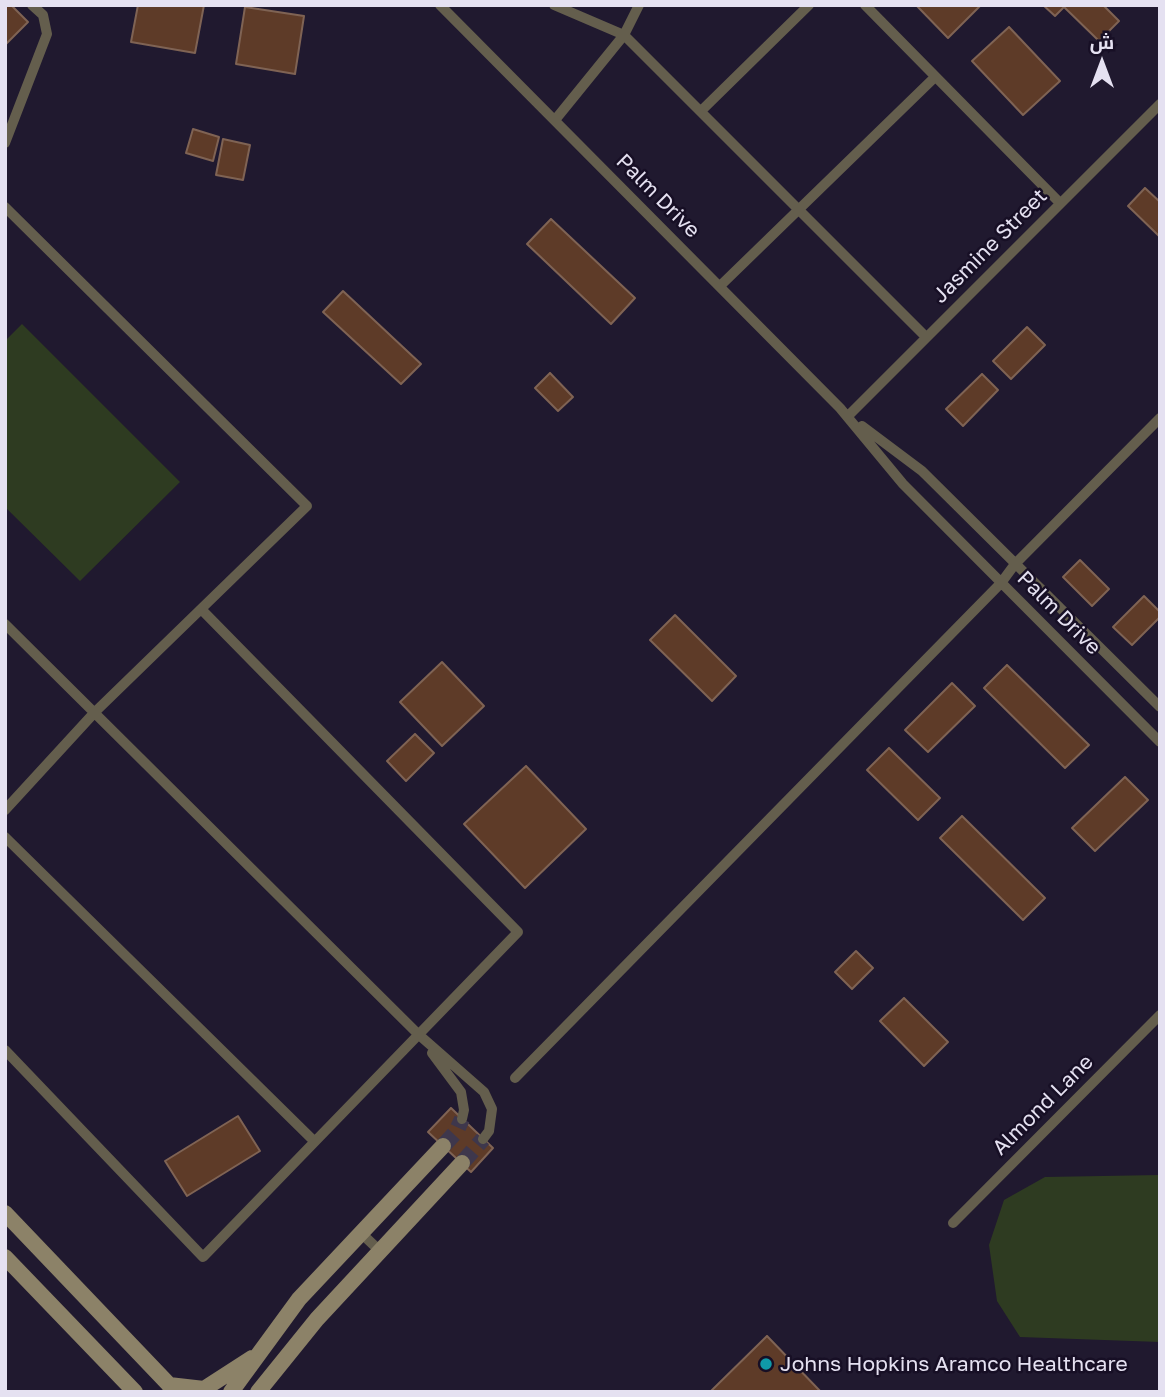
<!DOCTYPE html>
<html>
<head>
<meta charset="utf-8">
<style>
	body { margin:0 }
	#map { position:relative; width:1165px; height:1397px; overflow:hidden; background:#20192f; font-family:"Golos Text",Cairo,sans-serif }
	canvas { display:block }
	.frame { position:absolute; inset:0; border:7px solid #e5e1f1; pointer-events:none }
	.north { position:absolute; left:1067px; top:28px; width:70px; height:70px; -webkit-text-stroke:5px #170f25; paint-order:stroke; rotate:0deg; font-size:19px; font-weight:700; line-height:28px; text-align:center; color:#e5e1f1 }
	.north::after { content:''; display:block; margin:auto; width:24px; height:32px; background:#e5e1f1; clip-path:polygon(50% 0,100% 100%,50% 72%,0 100%) }
</style>
</head>
<body>
<div id="map">
<canvas width="1165" height="1397"></canvas>
<div class="frame"></div>
<div class="north">ش</div>
</div>
<script>
const ctx = document.querySelector('canvas').getContext('2d');
ctx.lineJoin = 'round';
function fillPath(path, color) {
  ctx.fillStyle = color;
  ctx.fill(path, 'evenodd');
}
function poly(rows) {
  const path = new Path2D();
  for (const r of rows) {
    path.moveTo(r[0], r[1]);
    for (let i = 2; i < r.length; i += 2) path.lineTo(r[i], r[i + 1]);
  }
  return path;
}
function stroke(path, color, width, dash) {
  ctx.strokeStyle = color;
  ctx.lineWidth = width;
  ctx.lineCap = dash ? 'butt' : 'round';
  ctx.setLineDash(dash || []);
  ctx.stroke(path);
}
function label(font, color, halo, rows, align = 'center') {
  ctx.font = font + ' "Golos Text",sans-serif';
  ctx.lineWidth = 5;
  ctx.setLineDash([]);
  ctx.textBaseline = 'middle';
  ctx.strokeStyle = halo;
  ctx.fillStyle = color;
  for (const [text, x, y, turn = 0] of rows) {
    ctx.save();
    ctx.translate(x, y);
    ctx.rotate((+turn || 0) * Math.PI / 180);
    ctx.textAlign = isNaN(turn) ? turn : align;
    if (halo) ctx.strokeText(text, 0, 0);
    ctx.fillText(text, 0, 0);
    ctx.restore();
  }
}
const green = poly([
	[22,324,180,482,80,581,5,507,5,341],
	[1160,1175,1160,1342,1020,1337,997,1301,989,1245,1004,1200,1045,1177]
]);
const building = poly([
	[5,5,11,5,28,22,5,45,5,5],
	[138,5,204,5,195,53,131,42,138,5],
	[916,5,981,5,948,38,916,5],
	[1043,5,1103,5,1119,21,1099,41,1064,7,1055,16,1043,5],
	[245,7,304,16,295,74,236,64,245,7],
	[1009,27,1060,81,1023,115,972,61,1009,27],
	[193,129,219,137,213,161,186,153,193,129],
	[223,139,250,145,243,180,216,175,223,139],
	[1145,188,1160,202,1160,237,1128,206,1145,188],
	[551,219,635,298,611,324,527,244,551,219],
	[343,291,421,364,401,384,323,312,343,291],
	[1027,327,1045,345,1011,379,993,361,1027,327],
	[550,373,573,397,558,411,535,388,550,373],
	[982,374,998,390,963,426,946,409,982,374],
	[1080,560,1109,589,1092,606,1063,577,1080,560],
	[1144,596,1160,612,1160,617,1132,645,1113,627,1144,596],
	[675,615,736,676,712,701,650,640,675,615],
	[442,662,484,706,442,746,400,702,442,662],
	[1007,665,1089,745,1065,768,984,688,1007,665],
	[952,683,975,706,928,752,905,730,952,683],
	[415,734,434,753,406,781,387,761,415,734],
	[889,748,940,798,918,820,867,770,889,748],
	[526,766,586,829,525,888,464,824,526,766],
	[1125,777,1148,800,1095,851,1072,828,1125,777],
	[962,816,1045,898,1023,920,940,838,962,816],
	[856,951,873,968,852,989,835,972,856,951],
	[904,998,948,1042,924,1066,880,1021,904,998],
	[451,1108,493,1148,471,1172,428,1132,451,1108],
	[238,1116,260,1151,187,1196,165,1161,238,1116],
	[767,1336,821,1392,710,1392,767,1336]
]);
const secondaryTunnel = poly([
	[443,1146,456,1132,462,1119],
	[462,1163,483,1139]
]);
const street = poly([
	[440,5,840,408,903,484,1160,742],
	[554,5,624,35,926,337],
	[865,5,1059,202],
	[701,111,809,5],
	[555,120,624,35,639,5],
	[5,143,47,34,43,15,32,5],
	[5,207,307,506,95,712,5,810],
	[720,286,935,77],
	[848,416,1160,104],
	[862,426,922,471,1160,707],
	[5,624,418,1034,484,1092,492,1109,489,1131,483,1139],
	[5,837,314,1141],
	[5,1050,203,1257,518,932,201,609],
	[432,1053,461,1092,464,1110,462,1119],
	[515,1078,1001,583,1015,564,1160,418],
	[953,1223,1160,1015],
	[361,1233,380,1251]
]);
const secondary = poly([
	[5,1213,176,1392],
	[5,1257,135,1392],
	[169,1385,204,1389,252,1358],
	[231,1392,299,1299,443,1146],
	[258,1392,317,1319,462,1163]
]);
const markers = [
	[766,1364,7,"#0f9aa8"]
];
const streetNames = [
	["Palm Drive",658,196,45],
	["Jasmine Street",990,246,-45],
	["Palm Drive",1059,613,45],
	["Almond Lane",1043,1105,-45]
];
const poiNames = [
	["Johns Hopkins Aramco Healthcare",780,1364]
];
fillPath(green, '#2e3b21');
fillPath(building, '#5e3b28');
stroke(building, '#7f6354', 2);
stroke(secondaryTunnel, '#3e374c', 16, [16, 8]);
stroke(street, '#645e4d', 10);
stroke(secondary, '#8c8268', 16);
for (const [x, y, r, color] of markers) {
  const dot = new Path2D();
  dot.arc(x, y, r, 0, 2 * Math.PI);
  ctx.fillStyle = color;
  ctx.fill(dot);
  stroke(dot, '#170f25', 2.5);
}
label('21px', '#e5e1f1', '#170f25', streetNames);
label('21px', '#e5e1f1', '#170f25', poiNames, 'left');
</script>
</body>
</html>
